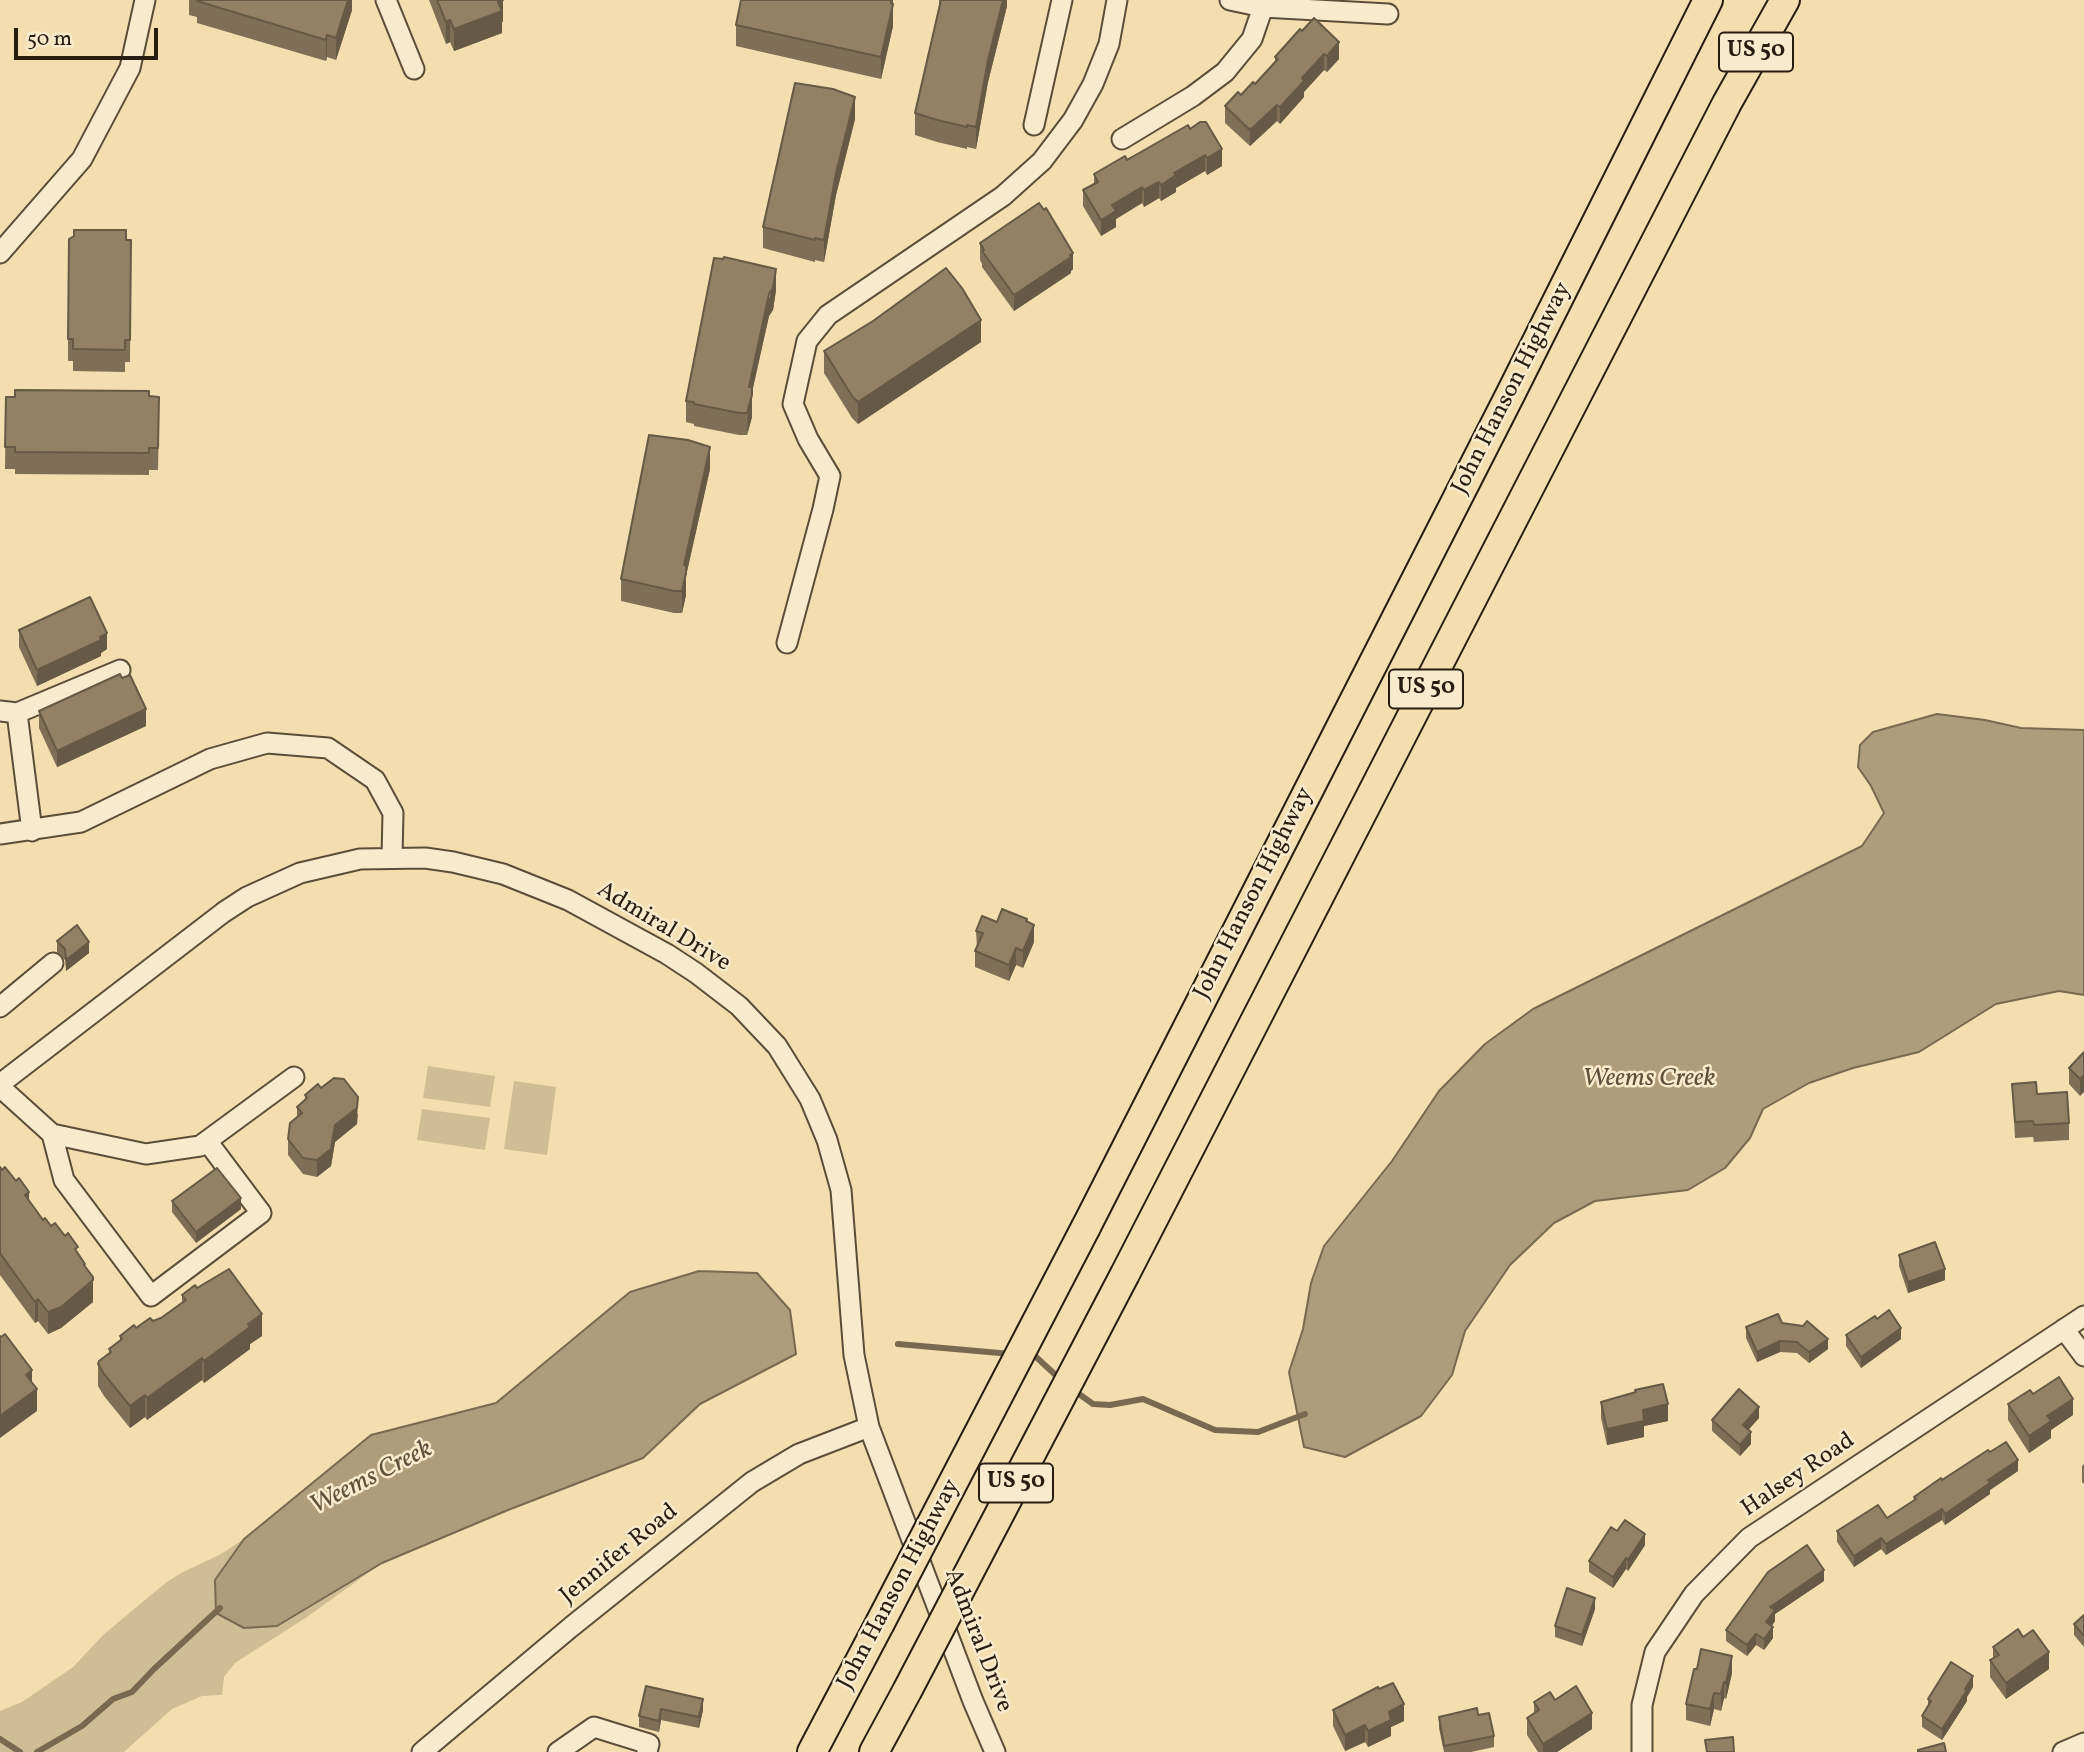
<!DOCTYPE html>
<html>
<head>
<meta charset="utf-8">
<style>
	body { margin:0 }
	#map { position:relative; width:2084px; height:1752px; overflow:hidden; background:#f4deb0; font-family:Vollkorn,serif }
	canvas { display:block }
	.scale { position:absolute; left:14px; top:28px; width:144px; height:32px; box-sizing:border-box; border:4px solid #281d11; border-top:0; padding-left:9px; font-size:21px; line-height:24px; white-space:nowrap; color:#281d11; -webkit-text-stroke:5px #f8eacc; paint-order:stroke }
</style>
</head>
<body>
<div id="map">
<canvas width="2084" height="1752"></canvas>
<div class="scale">50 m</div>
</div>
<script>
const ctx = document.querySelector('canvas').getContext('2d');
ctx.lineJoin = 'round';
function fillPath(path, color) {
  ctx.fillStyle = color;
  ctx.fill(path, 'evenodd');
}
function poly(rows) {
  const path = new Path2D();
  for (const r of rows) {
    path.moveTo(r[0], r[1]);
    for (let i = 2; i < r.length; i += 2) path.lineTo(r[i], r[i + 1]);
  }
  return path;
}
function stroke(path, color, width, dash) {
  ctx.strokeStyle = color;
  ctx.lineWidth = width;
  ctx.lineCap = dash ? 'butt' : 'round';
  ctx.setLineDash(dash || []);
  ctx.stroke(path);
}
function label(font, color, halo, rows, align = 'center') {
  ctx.font = font + ' Vollkorn,serif';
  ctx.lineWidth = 5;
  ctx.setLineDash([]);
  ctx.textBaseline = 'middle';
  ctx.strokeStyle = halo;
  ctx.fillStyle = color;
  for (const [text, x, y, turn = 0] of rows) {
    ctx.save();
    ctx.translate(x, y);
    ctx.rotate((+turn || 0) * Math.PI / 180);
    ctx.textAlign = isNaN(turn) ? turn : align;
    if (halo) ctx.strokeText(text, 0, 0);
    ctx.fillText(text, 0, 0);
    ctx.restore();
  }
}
const green = poly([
	[428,1066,495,1076,490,1107,423,1098],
	[514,1081,556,1087,547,1155,504,1149],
	[422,1109,490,1118,485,1150,417,1140],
	[244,1539,215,1581,216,1613,277,1626,382,1563,307,1617,235,1663,224,1677,222,1695,202,1696,172,1709,124,1752,0,1752,0,1711,22,1702,73,1667,103,1635,163,1585,179,1574,221,1554]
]);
const water = poly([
	[1937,714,1985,720,2021,728,2084,730,2084,995,2059,991,1996,1004,1919,1052,1853,1068,1809,1083,1763,1109,1750,1138,1725,1168,1688,1190,1595,1201,1554,1223,1510,1265,1465,1331,1452,1375,1421,1416,1345,1457,1304,1447,1289,1372,1303,1329,1311,1283,1324,1246,1392,1161,1439,1091,1485,1044,1533,1009,1862,846,1884,813,1871,786,1858,767,1860,745,1873,732,1937,714],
	[699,1271,757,1273,790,1310,796,1354,700,1404,643,1458,508,1510,382,1563,277,1626,244,1628,216,1613,215,1580,244,1539,371,1435,496,1403,630,1292,699,1271]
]);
const stream = poly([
	[898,1344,1011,1354],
	[1029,1355,1035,1356,1061,1380],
	[1072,1389,1093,1404,1110,1405,1143,1399,1215,1430,1258,1432,1305,1414],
	[0,1739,20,1752],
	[37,1752,82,1726,113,1699,132,1692,154,1669,220,1608]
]);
const minor = poly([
	[386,0,414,69],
	[1230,0,1263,7,1388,14],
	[1034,125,1062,0],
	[1122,139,1193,96,1225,72,1252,39,1263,7],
	[0,253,82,159,130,68,145,0],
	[787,643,823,509,830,476,808,439,793,404,807,341,828,315,1003,196,1042,161,1073,120,1093,84,1109,44,1117,0],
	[0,711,17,713,120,670],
	[17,713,32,831],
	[0,834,81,822,210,759,267,743,328,748,375,780,393,813,392,857],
	[0,1007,53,963],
	[0,1084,224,912,247,897,300,873,360,859,425,858,453,862,503,874,568,900,667,954,696,973,739,1006,777,1046,810,1099,827,1140,841,1190,854,1355,869,1427,973,1701,995,1752],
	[0,1087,52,1134,146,1154,200,1146,294,1077],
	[52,1134,64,1180,151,1296,261,1213,207,1141],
	[2064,1329,2084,1356],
	[422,1752,571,1627,752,1482,799,1454,869,1427],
	[558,1752,594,1727,649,1744,647,1752],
	[1642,1752,1642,1705,1655,1652,1694,1594,1749,1538,2084,1316],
	[2063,1752,2084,1743]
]);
const highway = poly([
	[1086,1227,1510,395,1708,0],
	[1125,1274,1727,103,1785,0],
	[812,1752,880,1623],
	[874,1752,907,1691]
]);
const highwayBridge = poly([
	[880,1623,1086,1227],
	[907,1691,1125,1274]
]);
const wall = poly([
	[189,0,352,0,352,10,336,60,327,57,326,61,197,23,197,17,189,15],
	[429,0,503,0,503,22,502,22,502,33,454,51,450,42,446,44],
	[893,0,893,26,881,79,736,46,736,25],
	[939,0,1007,0,1007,6,988,82,976,149,967,147,967,149,937,142,915,135,915,113,939,6],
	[1300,29,1339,59,1327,72,1324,70,1304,92,1304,97,1280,124,1277,121,1250,146,1225,123,1225,106,1255,84,1275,61,1275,57],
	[855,119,836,195,824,262,815,260,815,262,763,248,763,227],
	[1190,129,1222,166,1207,175,1205,171,1176,188,1176,192,1161,201,1159,198,1144,207,1142,203,1116,219,1116,227,1101,236,1083,206,1083,190,1094,184,1094,174],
	[126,240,131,240,130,362,125,362,125,372,73,371,73,361,68,361,68,282],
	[980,243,1073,269,1071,271,1071,273,1014,311,982,267,982,264,980,260],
	[776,290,773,310,769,316,752,393,752,417,747,435,739,435,694,426,694,424,686,422,686,401],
	[981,342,858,424,852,418,824,373,824,351],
	[149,396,159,419,158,470,149,470,149,475,15,474,15,469,5,469,6,397],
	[710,469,686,576,686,595,682,613,674,613,621,601,621,579],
	[19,630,107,649,101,653,101,656,37,686,19,647],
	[122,678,146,726,57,767,39,728,39,711],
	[1027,921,1034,942,1023,968,1016,965,1009,981,975,967,975,951,977,947,976,931,997,922],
	[57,941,89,953,66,971,65,960,57,952],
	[2084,1052,2080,1096,2069,1084,2069,1068],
	[2012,1084,2037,1094,2069,1123,2069,1140,2034,1142,2033,1137,2015,1138],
	[321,1088,358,1114,357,1124,335,1142,331,1166,317,1177,303,1174,288,1155,288,1139,297,1117,297,1107,305,1100,305,1095],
	[0,1167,29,1201,43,1220,51,1226,78,1254,85,1267,93,1299,93,1302,61,1328,48,1334,38,1321,35,1323,0,1275],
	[172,1201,241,1209,196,1243,172,1212],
	[1899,1255,1945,1280,1908,1293,1899,1266],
	[197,1288,262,1336,250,1344,250,1349,204,1383,202,1380,147,1420,145,1417,130,1428,104,1396,98,1386,98,1364,109,1354,109,1349,120,1341,120,1336,136,1328,161,1318,182,1302,182,1295],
	[1877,1319,1901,1339,1861,1368,1846,1346,1846,1335],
	[1782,1323,1828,1349,1809,1363,1797,1353,1780,1352,1757,1362,1746,1338,1746,1327],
	[2033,1394,2073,1415,2051,1430,2051,1438,2029,1453,2008,1420,2008,1404],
	[1601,1402,1668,1421,1644,1426,1644,1437,1607,1445,1601,1418],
	[1759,1418,1748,1430,1751,1444,1740,1456,1712,1431,1712,1420],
	[1990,1452,2018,1471,1990,1490,1990,1494,1945,1525,1942,1520,1886,1555,1881,1549,1854,1567,1837,1542,1837,1531,1887,1518,1914,1501,1914,1497],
	[2084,1464,2084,1484,2082,1482,2082,1466],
	[1617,1531,1645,1545,1628,1571,1626,1569,1613,1588,1589,1572,1589,1561],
	[1824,1581,1775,1614,1775,1621,1772,1626,1773,1638,1764,1650,1756,1645,1747,1656,1726,1641,1726,1630],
	[1595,1609,1582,1646,1555,1637,1555,1626],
	[2084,1615,2084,1647,2074,1635,2074,1624],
	[1993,1647,2049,1669,2006,1699,1990,1677,1990,1660,1993,1658],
	[1732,1673,1726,1699,1724,1698,1721,1711,1714,1709,1710,1726,1686,1720,1686,1704],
	[646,1686,703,1710,699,1728,661,1720,659,1732,639,1727,639,1716],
	[1973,1687,1967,1697,1967,1701,1942,1740,1922,1727,1922,1716,1928,1706,1928,1699],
	[1555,1700,1592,1729,1557,1752,1538,1752,1527,1735,1527,1718,1534,1714,1534,1702],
	[1333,1710,1404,1721,1391,1727,1391,1736,1368,1747,1365,1742,1345,1751,1333,1726],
	[1478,1715,1494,1736,1494,1747,1471,1752,1444,1752,1439,1728,1439,1717]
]);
const shadedWall = poly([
	[348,0,352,0,352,10,336,60,336,38],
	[503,0,503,22,502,22,502,33,454,51,454,29,498,2],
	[892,0,893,7,893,4,893,26,881,79,881,57],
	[1003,0,1007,0,1007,6,988,82,976,149,976,127,988,60],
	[450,20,450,42,446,44,446,22],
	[327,35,327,57,326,61,326,40],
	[1339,42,1339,59,1327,72,1327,56],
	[1324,54,1324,70,1304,92,1304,97,1280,124,1280,107,1302,78],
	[855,97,855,119,836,195,824,262,824,240,836,173],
	[1277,105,1277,121,1250,146,1250,130],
	[1222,149,1222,166,1207,175,1207,158],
	[1205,155,1205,171,1176,188,1176,192,1161,201,1161,185,1174,173],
	[1159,182,1159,198,1144,207,1144,190],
	[1142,187,1142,203,1116,219,1116,227,1101,236,1101,220,1112,205],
	[1073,253,1073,269,1071,271,1071,273,1014,311,1014,295],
	[776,269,776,290,773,310,769,316,750,400,752,395,752,417,747,435,749,387],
	[981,320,981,342,858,424,858,402],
	[710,447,710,469,686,576,686,595,682,613,682,591,684,565],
	[107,633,107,649,101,653,101,656,37,686,37,670],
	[146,709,146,726,57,767,57,751],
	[1034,925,1034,942,1023,968,1023,951],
	[89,942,89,953,66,971,66,960],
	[1016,948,1016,965,1009,981,1009,965],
	[2084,1075,2084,1092,2080,1096,2080,1079],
	[358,1097,357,1124,335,1142,331,1166,317,1177,317,1160,335,1125],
	[29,1192,29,1213,25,1195],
	[241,1198,241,1209,196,1243,196,1232],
	[1945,1269,1945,1280,1908,1293,1908,1282],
	[93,1277,93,1302,61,1328,48,1334,48,1312],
	[38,1299,38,1321,35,1323,35,1302],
	[262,1314,262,1336,250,1344,250,1349,204,1383,204,1361],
	[1901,1328,1901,1339,1861,1368,1861,1357],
	[1828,1339,1828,1349,1809,1363,1809,1352],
	[1780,1341,1780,1352,1757,1362,1757,1352],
	[202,1358,202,1380,147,1420,147,1398],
	[32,1370,32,1392,26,1375],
	[37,1389,37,1411,0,1438,0,1416],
	[145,1395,145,1417,130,1428,130,1406],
	[2073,1399,2073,1415,2051,1430,2051,1438,2029,1453,2029,1436,2047,1416],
	[1668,1404,1668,1421,1644,1426,1644,1437,1607,1445,1607,1429,1643,1410],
	[1759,1407,1759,1418,1743,1436,1743,1425],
	[1751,1432,1751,1444,1740,1456,1740,1445],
	[2018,1460,2018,1471,1990,1490,1990,1494,1945,1525,1945,1514,1988,1480],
	[1942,1509,1942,1520,1886,1555,1886,1544],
	[1645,1534,1645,1545,1628,1571,1628,1560],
	[1881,1538,1881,1549,1854,1567,1854,1556],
	[1626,1558,1626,1569,1613,1588,1613,1577],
	[1824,1570,1824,1581,1775,1614,1775,1621,1766,1633,1766,1622,1770,1607],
	[1595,1598,1595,1609,1582,1646,1582,1635],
	[1773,1627,1773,1638,1764,1650,1764,1639],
	[1756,1634,1756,1645,1747,1656,1747,1645],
	[2049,1652,2049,1669,2006,1699,2006,1683],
	[1732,1656,1732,1673,1726,1699,1726,1683],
	[1973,1676,1973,1687,1967,1697,1967,1701,1942,1740,1942,1729],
	[1724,1682,1724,1698,1721,1711,1721,1694],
	[1714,1693,1714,1709,1710,1726,1710,1709],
	[703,1699,703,1710,699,1728,699,1717],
	[1404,1704,1404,1721,1391,1727,1391,1736,1368,1747,1368,1731,1389,1712],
	[661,1709,661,1720,659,1732,659,1721],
	[1592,1713,1592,1729,1557,1752,1543,1752,1543,1744],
	[1365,1725,1365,1742,1345,1751,1345,1735]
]);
const building = poly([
	[198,0,348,0,336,38,327,35,326,40,197,1,198,0],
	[437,0,503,0,498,2,502,11,454,29,450,20,446,22,437,0],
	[741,0,892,0,891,3,893,4,881,57,736,25,741,0],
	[941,0,1003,0,988,60,976,127,967,125,967,127,937,120,915,113,941,0],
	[1314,18,1339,42,1327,56,1324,54,1302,78,1304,81,1280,107,1277,105,1250,130,1225,106,1238,92,1241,95,1253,82,1255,84,1278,59,1275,57,1300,29,1302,31,1314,18],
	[795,83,833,89,855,97,836,173,824,240,815,238,815,240,763,227,795,83],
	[1200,122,1206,122,1222,149,1207,158,1205,155,1174,173,1176,175,1161,185,1159,182,1144,190,1142,187,1112,205,1116,211,1101,220,1083,190,1098,182,1094,174,1125,156,1127,160,1188,125,1190,129,1200,122],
	[1039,203,1044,210,1046,208,1073,253,1070,255,1071,257,1014,295,982,251,984,250,980,243,1039,203],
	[74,230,126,230,126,240,131,240,130,340,125,340,125,350,73,349,73,339,68,339,69,239,74,236,74,230],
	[724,257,776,269,773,288,769,294,749,387,752,387,752,395,747,413,739,413,694,404,694,402,686,401,714,258,723,259,724,257],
	[946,268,962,288,981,320,858,402,852,396,824,351,873,321,946,268],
	[15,390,149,391,149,396,159,397,158,448,149,448,149,453,15,452,15,447,5,447,6,397,15,397,15,390],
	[649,435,688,440,710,447,684,565,686,565,686,573,682,591,674,591,621,579,649,435],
	[90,597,107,633,100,637,101,640,37,670,19,630,90,597],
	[120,674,122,678,130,675,146,709,57,751,39,711,120,674],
	[1002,909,1027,919,1026,921,1034,925,1023,951,1016,948,1009,965,975,951,983,933,976,931,982,916,997,922,1002,909],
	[77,925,89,942,66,960,65,949,57,941,77,925],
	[2084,1052,2084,1075,2080,1079,2069,1068,2084,1052],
	[334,1078,344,1079,358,1097,357,1108,335,1125,331,1149,317,1160,303,1158,288,1139,290,1123,302,1113,297,1107,307,1098,305,1095,318,1084,321,1088,334,1078],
	[2036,1082,2037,1094,2067,1092,2069,1123,2034,1125,2033,1121,2015,1122,2012,1084,2036,1082],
	[0,1167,2,1170,5,1167,16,1181,19,1178,29,1192,25,1195,43,1220,45,1218,51,1226,55,1223,65,1236,68,1233,78,1247,75,1249,85,1264,84,1265,93,1277,93,1280,61,1307,48,1312,38,1299,35,1302,0,1253,0,1167],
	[217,1168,241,1198,196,1232,172,1201,217,1168],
	[1935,1242,1945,1269,1908,1282,1899,1255,1935,1242],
	[229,1269,262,1314,248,1324,250,1327,204,1361,202,1358,147,1398,145,1395,130,1406,104,1374,98,1364,99,1361,111,1352,109,1349,122,1339,120,1336,134,1325,136,1328,150,1318,153,1321,161,1318,186,1300,182,1295,195,1285,197,1288,229,1269],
	[1889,1310,1901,1328,1861,1357,1846,1335,1875,1316,1877,1319,1889,1310],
	[1778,1314,1782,1323,1803,1326,1807,1321,1828,1339,1809,1352,1797,1342,1780,1341,1757,1352,1746,1327,1778,1314],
	[5,1334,32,1370,26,1375,37,1389,0,1416,0,1336,1,1337,5,1334],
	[2059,1377,2073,1399,2047,1416,2051,1421,2029,1436,2008,1404,2030,1390,2033,1394,2059,1377],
	[1663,1384,1668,1404,1643,1410,1644,1421,1607,1429,1601,1402,1636,1392,1635,1390,1663,1384],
	[1739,1389,1759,1407,1743,1425,1751,1432,1740,1445,1712,1420,1739,1389],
	[2006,1442,2018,1460,1988,1480,1990,1483,1945,1514,1942,1509,1886,1544,1881,1538,1854,1556,1837,1531,1878,1505,1887,1518,1916,1499,1914,1497,1941,1478,1942,1480,1988,1450,1990,1452,2006,1442],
	[1625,1520,1645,1534,1628,1560,1626,1558,1613,1577,1589,1561,1611,1527,1617,1531,1625,1520],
	[1807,1545,1824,1570,1770,1607,1775,1610,1766,1622,1773,1627,1764,1639,1756,1634,1747,1645,1726,1630,1768,1572,1807,1545],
	[1567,1588,1595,1598,1582,1635,1555,1626,1567,1588],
	[2084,1615,2084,1636,2074,1624,2084,1615],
	[2018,1629,2023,1637,2033,1630,2049,1652,2006,1683,1990,1660,1999,1655,1993,1647,2018,1629],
	[1701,1649,1732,1656,1726,1683,1724,1682,1721,1694,1714,1693,1710,1709,1686,1704,1694,1669,1697,1669,1701,1649],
	[1951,1662,1973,1676,1965,1689,1967,1690,1942,1729,1922,1716,1931,1701,1928,1699,1951,1662],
	[1393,1683,1404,1704,1389,1712,1391,1720,1368,1731,1365,1725,1345,1735,1333,1710,1378,1687,1379,1689,1393,1683],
	[646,1686,703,1699,699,1717,661,1709,659,1721,639,1716,646,1686],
	[1576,1686,1592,1713,1543,1744,1527,1718,1539,1710,1534,1702,1550,1692,1555,1700,1576,1686],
	[1477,1708,1478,1715,1489,1713,1494,1736,1444,1746,1439,1717,1477,1708],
	[1733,1737,1734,1752,1707,1752,1705,1740,1733,1737],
	[1944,1743,1946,1752,1918,1752,1918,1750,1944,1743]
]);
const shields = [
	[1756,52,74],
	[1426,689,74],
	[1016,1483,74]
];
const shieldNames = [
	["US 50",1756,52],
	["US 50",1426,689],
	["US 50",1016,1483]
];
const streetNames = [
	["John Hanson Highway",1513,389,-63],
	["John Hanson Highway",1255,894,-63],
	["Admiral Drive",663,928,31],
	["Halsey Road",1799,1476,-34],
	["Jennifer Road",620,1555,-39],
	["John Hanson Highway",900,1585,-62],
	["Admiral Drive",977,1641,69]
];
const waterNames = [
	["Weems Creek",1649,1080],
	["Weems Creek",372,1479,-27]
];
fillPath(green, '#d1bd95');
fillPath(water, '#af9c7a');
stroke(water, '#796950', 2);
stroke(stream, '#796950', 6);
stroke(minor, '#5b4d39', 23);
stroke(highway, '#281d11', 32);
stroke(minor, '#f8eacc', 19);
stroke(highway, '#f4deb0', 28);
stroke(highwayBridge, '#281d11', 32, []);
stroke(highwayBridge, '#f4deb0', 28);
fillPath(wall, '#7e6f56');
fillPath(shadedWall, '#665a46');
fillPath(building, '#928164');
stroke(building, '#665a46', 2);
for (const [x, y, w] of shields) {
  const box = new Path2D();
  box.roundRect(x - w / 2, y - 19.5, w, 39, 5);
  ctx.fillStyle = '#f8eacc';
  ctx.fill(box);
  stroke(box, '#281d11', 2);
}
label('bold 23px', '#281d11', null, shieldNames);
label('24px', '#281d11', '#f8eacc', streetNames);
label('italic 26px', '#5e503b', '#f8eacc', waterNames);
</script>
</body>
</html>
